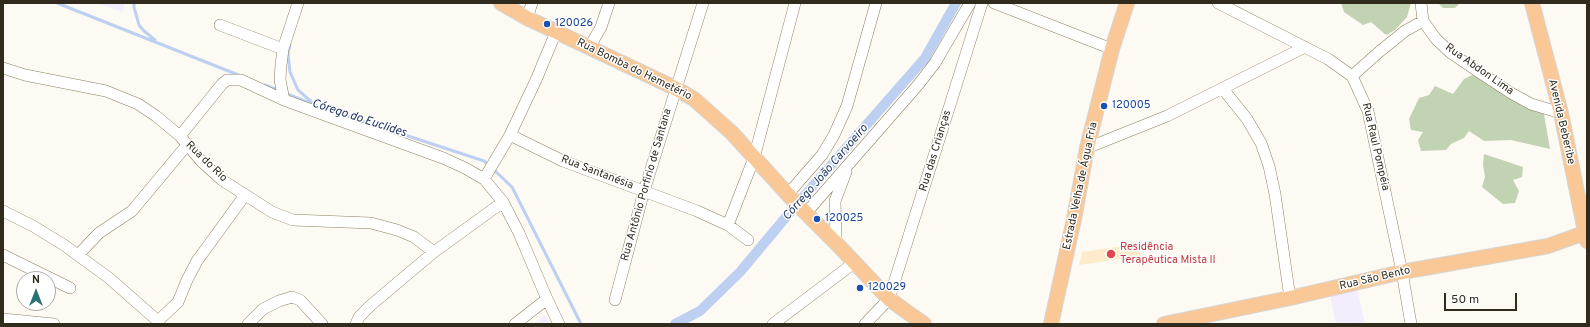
<!DOCTYPE html>
<html>
<head>
<meta charset="utf-8">
<style>
	body { margin:0 }
	#map { position:relative; width:1590px; height:327px; overflow:hidden; background:#fdfaf3; font-family:Overpass,sans-serif }
	canvas { display:block }
	.frame { position:absolute; inset:0; border:4px solid #312b1d; pointer-events:none }
	.north { position:absolute; left:16px; top:271px; width:40px; height:40px; box-sizing:border-box; background:#fff; border:1px solid #adaaa5; border-radius:50%; rotate:0deg; font-size:11px; font-weight:700; line-height:16px; text-align:center; color:#312b1d }
	.north::after { content:''; display:block; margin:auto; width:14px; height:18px; background:#297373; clip-path:polygon(50% 0,100% 100%,50% 72%,0 100%) }
	.scale { position:absolute; left:1444px; top:293px; width:73px; height:18px; box-sizing:border-box; border:2px solid #312b1d; border-top:0; padding-left:5px; font-size:12px; line-height:14px; white-space:nowrap; color:#312b1d; -webkit-text-stroke:3px #fff; paint-order:stroke }
</style>
</head>
<body>
<div id="map">
<canvas width="1590" height="327"></canvas>
<div class="frame"></div>
<div class="north">N</div>
<div class="scale">50 m</div>
</div>
<script>
const ctx = document.querySelector('canvas').getContext('2d');
ctx.lineJoin = 'round';
function fillPath(path, color) {
  ctx.fillStyle = color;
  ctx.fill(path, 'evenodd');
}
function poly(rows) {
  const path = new Path2D();
  for (const r of rows) {
    path.moveTo(r[0], r[1]);
    for (let i = 2; i < r.length; i += 2) path.lineTo(r[i], r[i + 1]);
  }
  return path;
}
function stroke(path, color, width, dash) {
  ctx.strokeStyle = color;
  ctx.lineWidth = width;
  ctx.lineCap = dash ? 'butt' : 'round';
  ctx.setLineDash(dash || []);
  ctx.stroke(path);
}
function label(font, color, halo, rows, align = 'center') {
  ctx.font = font + ' Overpass,sans-serif';
  ctx.lineWidth = 3;
  ctx.setLineDash([]);
  ctx.textBaseline = 'middle';
  ctx.strokeStyle = halo;
  ctx.fillStyle = color;
  for (const [text, x, y, turn = 0] of rows) {
    ctx.save();
    ctx.translate(x, y);
    ctx.rotate((+turn || 0) * Math.PI / 180);
    ctx.textAlign = isNaN(turn) ? turn : align;
    if (halo) ctx.strokeText(text, 0, 0);
    ctx.fillText(text, 0, 0);
    ctx.restore();
  }
}
const built = poly([
	[1138,244,1141,256,1079,265,1082,252]
]);
const education = poly([
	[97,3,124,3,123,12],
	[1357,289,1365,324,1336,324,1330,295],
	[545,315,550,324,533,324]
]);
const green = poly([
	[1341,3,1411,3,1407,17,1395,30,1386,35,1371,22,1363,25,1344,12],
	[1438,3,1460,3,1455,8,1443,8],
	[1472,75,1522,99,1544,114,1550,149,1511,140,1484,141,1469,131,1464,138,1451,144,1446,150,1421,151,1418,140,1423,132,1411,130,1409,119,1419,98,1429,95,1435,86,1453,94,1464,79],
	[1484,154,1523,167,1522,177,1513,180,1519,191,1515,203,1503,204,1482,187,1485,177,1483,165]
]);
const stream = poly([
	[57,3,241,76],
	[134,3,134,7,139,25,144,31,155,40],
	[290,45,288,54,290,72,298,90,314,104],
	[265,85,280,91],
	[285,93,317,106,484,161,489,165],
	[493,169,512,187,581,324]
]);
const canal = poly([
	[675,324,700,311,740,272,791,211,925,58,956,3]
]);
const minor = poly([
	[298,3,283,49,281,65,280,80,284,100,443,158,465,168,484,179,503,202,519,233,547,299,559,324],
	[994,3,1112,49],
	[1218,3,1328,59,1352,76,1368,111,1402,272,1411,324],
	[1421,3,1423,21],
	[527,18,532,3],
	[220,25,283,49],
	[589,48,601,27,609,3],
	[3,68,25,75,106,91,138,104,156,116,180,136,202,162,222,180,272,212,293,220,371,223,397,230,414,237,434,252],
	[1352,76,1379,52,1405,31,1423,21,1436,39,1451,53,1482,74,1511,93,1531,104,1561,113],
	[1223,89,1247,119,1261,143,1269,166,1275,194,1290,298],
	[510,135,563,161,697,211,728,225,748,240],
	[180,136,222,84,227,80,241,80,284,100],
	[1087,148,1167,116,1305,47],
	[484,179,510,135,536,80,556,32],
	[788,194,822,155,834,135,847,106,876,3],
	[3,211,33,226,64,245,109,278,158,321,178,302,187,280,197,261,245,195],
	[806,213,918,85,935,63,970,3],
	[728,225,754,158,795,3],
	[836,243,835,201,846,172],
	[3,255,70,288],
	[78,255,99,233,132,211,187,145],
	[615,300,644,191,703,3],
	[3,319,54,324],
	[248,324,263,309,279,301,292,297,300,300,322,324],
	[356,324,359,317,371,305,434,252,503,202],
	[515,324,547,299],
	[773,324,854,263],
	[865,324,889,299,982,3]
]);
const major = poly([
	[501,3,527,18,675,88,694,99,732,133,793,200,836,243,889,299,924,324],
	[1532,3,1561,113,1587,241],
	[1051,324,1074,219,1087,148,1112,49,1127,3],
	[1164,324,1290,298,1402,272,1548,246,1587,232]
]);
const markers = [
	[547,24,4,"#1a4fb4"],
	[1104,106,4,"#1a4fb4"],
	[817,219,4,"#1a4fb4"],
	[1111,254,5,"#e0444e"],
	[860,288,4,"#1a4fb4"]
];
const transitNames = [
	["120026",555,24],
	["120005",1112,106],
	["120025",825,219],
	["120029",868,288]
];
const streetNames = [
	["Rua Bomba do Hemetério",634,70,26],
	["Rua Abdon Lima",1479,70,35],
	["Avenida Beberibe",1561,122,77],
	["Rua Raul Pompéia",1375,147,77],
	["Rua das Crianças",936,151,-73],
	["Rua do Rio",206,162,44],
	["Rua Santanésia",597,173,21],
	["Rua Antônio Porfirio de Santana",647,185,-74],
	["Estrada Velha de Água Fria",1081,186,-78],
	["Rua São Bento",1375,279,-13]
];
const healthNames = [
	["Residência",1120,248],
	["Terapêutica Mista II",1120,261]
];
const waterNames = [
	["Córego do Euclides",359,119,18],
	["Córrego João Carvoeiro",826,173,-49]
];
fillPath(built, '#fcecca');
fillPath(education, '#f3edfe');
fillPath(green, '#c2d3b3');
stroke(stream, '#bdd0f1', 3);
stroke(canal, '#bdd0f1', 10);
stroke(minor, '#8e8060', 12);
stroke(major, '#d6d5d2', 16);
stroke(minor, '#fff', 11);
stroke(major, '#fac797', 14);
for (const [x, y, r, color] of markers) {
  const dot = new Path2D();
  dot.arc(x, y, r, 0, 2 * Math.PI);
  ctx.fillStyle = color;
  ctx.fill(dot);
  stroke(dot, '#fff', 1.5);
}
label('11px', '#164399', '#fff', transitNames, 'left');
label('11px', '#312b1d', '#fff', streetNames);
label('11px', '#be3a42', '#fff', healthNames, 'left');
label('italic 12px', '#1f3660', '#fff', waterNames);
</script>
</body>
</html>
